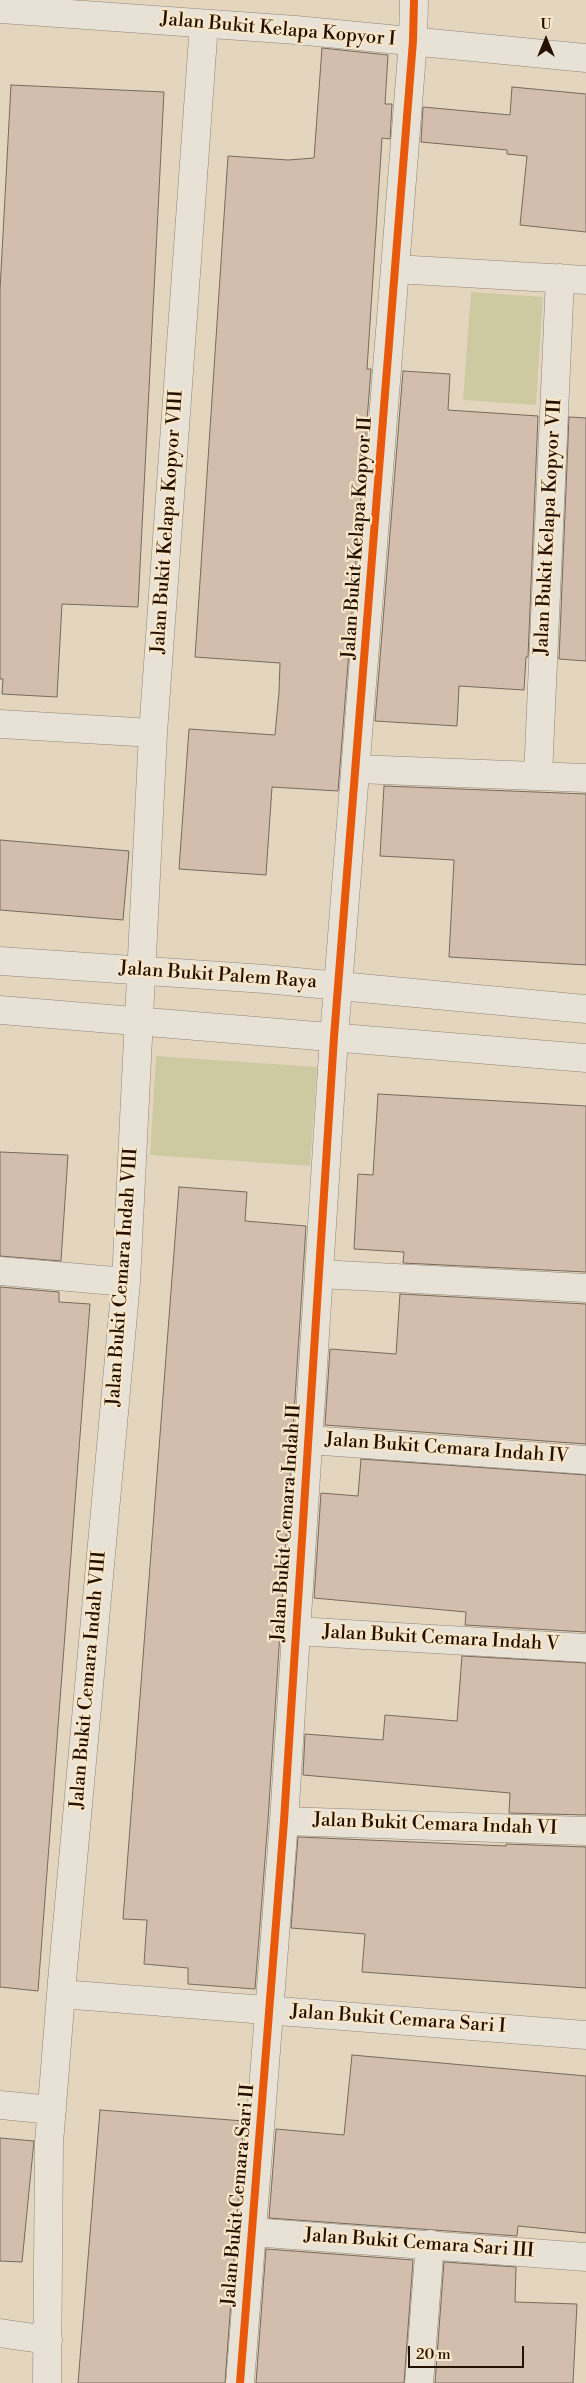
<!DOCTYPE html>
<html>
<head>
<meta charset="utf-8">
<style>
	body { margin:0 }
	#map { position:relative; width:586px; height:2383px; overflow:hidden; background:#e4d6be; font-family:"Libre Bodoni",serif }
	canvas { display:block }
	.north { position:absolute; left:521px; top:15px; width:50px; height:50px; -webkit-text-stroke:4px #f8e7ca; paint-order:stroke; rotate:0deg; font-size:14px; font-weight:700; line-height:20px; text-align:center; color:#261100 }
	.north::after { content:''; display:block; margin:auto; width:18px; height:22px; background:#261100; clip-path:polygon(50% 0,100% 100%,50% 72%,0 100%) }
	.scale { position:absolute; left:408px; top:2346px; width:116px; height:22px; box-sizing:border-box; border:2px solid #261100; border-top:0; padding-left:6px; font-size:15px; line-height:18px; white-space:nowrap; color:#261100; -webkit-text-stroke:4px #f8e7ca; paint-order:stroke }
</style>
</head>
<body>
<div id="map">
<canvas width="586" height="2383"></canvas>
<div class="north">U</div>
<div class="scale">20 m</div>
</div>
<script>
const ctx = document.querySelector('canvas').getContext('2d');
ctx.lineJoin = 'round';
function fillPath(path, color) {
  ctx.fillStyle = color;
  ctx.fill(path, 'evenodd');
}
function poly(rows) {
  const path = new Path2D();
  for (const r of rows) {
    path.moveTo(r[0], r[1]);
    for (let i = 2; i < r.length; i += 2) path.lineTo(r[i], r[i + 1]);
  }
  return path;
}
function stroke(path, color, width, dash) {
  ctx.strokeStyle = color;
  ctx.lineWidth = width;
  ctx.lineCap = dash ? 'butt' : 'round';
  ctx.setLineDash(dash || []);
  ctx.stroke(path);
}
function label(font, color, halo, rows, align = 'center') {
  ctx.font = font + ' "Libre Bodoni",serif';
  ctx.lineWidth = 4.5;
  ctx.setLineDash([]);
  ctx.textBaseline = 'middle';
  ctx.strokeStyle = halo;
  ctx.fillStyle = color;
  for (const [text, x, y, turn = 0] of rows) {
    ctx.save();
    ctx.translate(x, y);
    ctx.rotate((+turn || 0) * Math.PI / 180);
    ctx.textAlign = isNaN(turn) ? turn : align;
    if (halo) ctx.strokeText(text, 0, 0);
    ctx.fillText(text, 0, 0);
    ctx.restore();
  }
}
const green = poly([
	[471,292,543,297,536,405,463,400],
	[156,1056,317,1067,310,1166,150,1155]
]);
const building = poly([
	[322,48,388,55,385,104,392,104,390,139,382,138,367,369,371,369,338,791,272,787,266,875,179,869,189,729,275,735,279,692,280,663,195,657,228,156,288,160,314,158,322,48],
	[11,85,164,92,138,607,62,604,57,697,2,694,3,679,0,679,0,290,11,85],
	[512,87,586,94,586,232,520,225,527,156,507,154,507,150,421,142,423,107,510,115,512,87],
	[403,371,450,374,448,410,538,416,528,657,526,657,524,690,459,686,457,726,375,721,403,371],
	[569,417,586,418,586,661,559,659,569,417],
	[384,786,586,794,586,965,449,957,454,860,380,856,384,786],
	[0,840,129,851,123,920,0,910,0,840],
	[378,1094,586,1106,586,1272,403,1263,404,1252,354,1249,358,1174,373,1175,378,1094],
	[0,1152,68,1155,61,1261,0,1256,0,1152],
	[179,1187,247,1192,245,1221,306,1226,268,1820,255,1989,188,1984,188,1968,144,1964,147,1920,123,1919,179,1187],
	[0,1287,59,1292,59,1302,90,1304,38,1991,0,1987,0,1287],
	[400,1294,586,1304,586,1444,325,1425,330,1349,396,1354,400,1294],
	[361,1459,586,1475,586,1632,465,1625,466,1612,314,1598,321,1493,358,1496,361,1459],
	[462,1656,586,1663,586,1815,509,1813,510,1793,303,1775,305,1734,383,1740,385,1715,457,1721,462,1656],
	[298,1837,506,1846,506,1844,586,1847,586,1988,362,1972,365,1934,291,1928,298,1837],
	[352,2055,586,2076,586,2233,518,2226,517,2236,269,2218,276,2129,344,2135,352,2055],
	[100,2110,244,2121,225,2383,78,2383,100,2110],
	[0,2138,34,2141,22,2262,0,2261,0,2138],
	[266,2249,413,2260,404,2383,256,2383,266,2249],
	[444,2262,516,2267,515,2302,577,2304,573,2383,435,2383,444,2262]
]);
const minor = poly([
	[0,9,296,30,586,58],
	[395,269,586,280],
	[0,724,153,733],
	[357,769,586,778],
	[538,776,560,278],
	[0,961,265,979,586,1009],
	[0,1010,586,1058],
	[0,1271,126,1282],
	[319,1274,586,1288],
	[309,1440,586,1460],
	[296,1631,586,1648],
	[284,1821,586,1831],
	[61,1994,586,2035],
	[0,2105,52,2110],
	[252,2232,586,2257],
	[0,2333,48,2340],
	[47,2383,49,2143,63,1969,126,1282,153,733,204,24],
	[240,2383,284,1821,334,1037,413,41,414,0],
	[419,2383,430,2244]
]);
const cycleway = poly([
	[240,2383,284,1821,334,1037,413,41,414,0]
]);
const streetNames = [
	["Jalan Bukit Kelapa Kopyor I",278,30,5],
	["Jalan Bukit Kelapa Kopyor VIII",168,522,-86],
	["Jalan Bukit Kelapa Kopyor VII",549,527,-87],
	["Jalan Bukit Kelapa Kopyor II",358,538,-86],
	["Jalan Bukit Palem Raya",218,976,4],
	["Jalan Bukit Cemara Indah VIII",123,1277,-86],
	["Jalan Bukit Cemara Indah IV",447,1449,4],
	["Jalan Bukit Cemara Indah II",287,1523,-86],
	["Jalan Bukit Cemara Indah V",441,1639,3],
	["Jalan Bukit Cemara Indah VIII",89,1680,-85],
	["Jalan Bukit Cemara Indah VI",435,1825,2],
	["Jalan Bukit Cemara Sari I",398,2020,4],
	["Jalan Bukit Cemara Sari II",239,2195,-85],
	["Jalan Bukit Cemara Sari III",419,2244,4]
];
fillPath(green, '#cdcaa2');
fillPath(building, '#d3beae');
stroke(building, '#756a5c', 1);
stroke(minor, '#908576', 29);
stroke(minor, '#e8e1d5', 28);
stroke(cycleway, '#e8590c', 8);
label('19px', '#261100', '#f8e7ca', streetNames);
</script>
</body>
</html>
